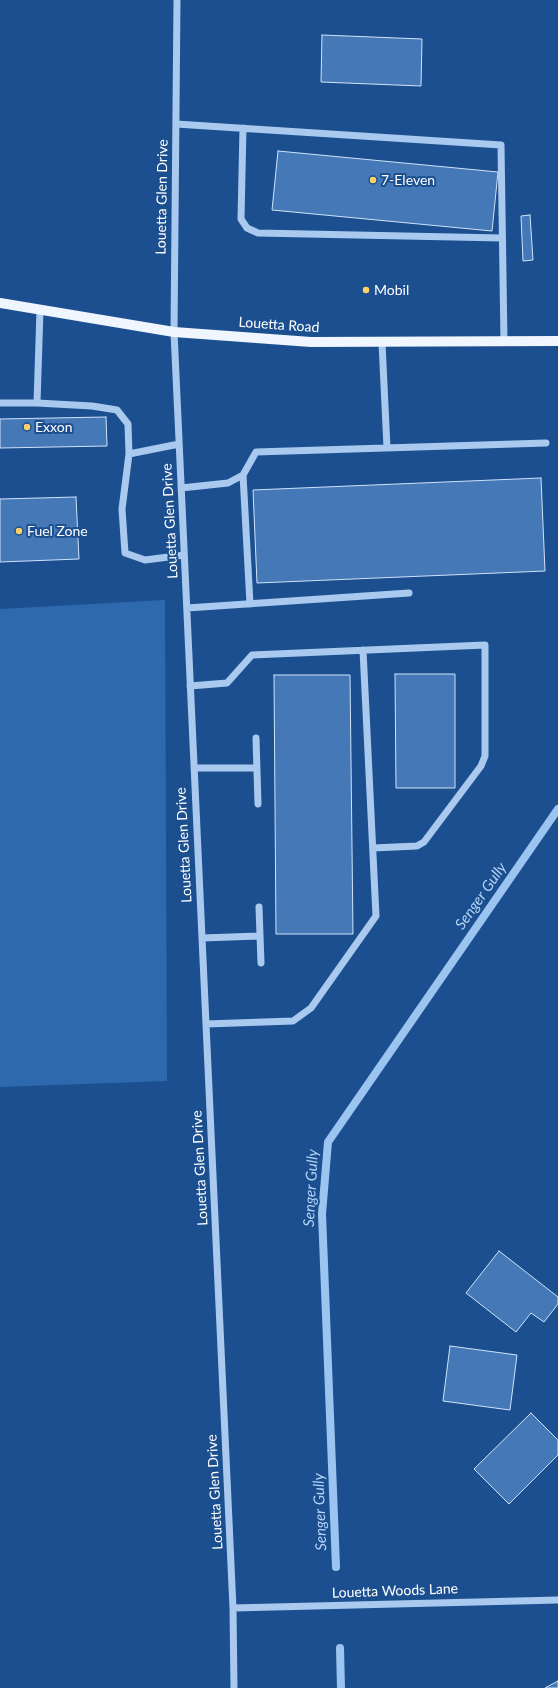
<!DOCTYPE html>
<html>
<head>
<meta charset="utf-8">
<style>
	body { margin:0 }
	canvas { display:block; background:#1b4f8f }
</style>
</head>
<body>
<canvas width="558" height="1688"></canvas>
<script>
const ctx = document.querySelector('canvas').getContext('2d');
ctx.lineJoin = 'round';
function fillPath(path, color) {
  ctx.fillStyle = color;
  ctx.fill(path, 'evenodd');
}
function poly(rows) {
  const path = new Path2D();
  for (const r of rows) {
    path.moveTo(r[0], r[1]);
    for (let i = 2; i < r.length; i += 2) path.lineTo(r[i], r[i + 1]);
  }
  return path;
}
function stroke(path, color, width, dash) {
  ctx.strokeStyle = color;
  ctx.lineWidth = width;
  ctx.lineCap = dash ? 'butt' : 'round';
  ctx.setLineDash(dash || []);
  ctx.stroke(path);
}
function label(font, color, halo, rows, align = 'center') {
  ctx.font = font + ' Lato,sans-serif';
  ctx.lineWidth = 4;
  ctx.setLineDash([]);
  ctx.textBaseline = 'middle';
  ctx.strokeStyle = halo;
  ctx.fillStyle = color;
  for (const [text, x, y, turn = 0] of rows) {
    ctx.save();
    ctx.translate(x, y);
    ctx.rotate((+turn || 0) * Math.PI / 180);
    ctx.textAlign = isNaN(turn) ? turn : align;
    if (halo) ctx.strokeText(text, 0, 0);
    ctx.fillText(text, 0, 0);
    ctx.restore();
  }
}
const green = poly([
	[165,600,167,1081,0,1087,0,609]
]);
const stream = poly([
	[336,1567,322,1214,328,1142,558,809],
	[340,1648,341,1688]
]);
const building = poly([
	[322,35,422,39,421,86,321,82,322,35],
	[278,151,498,172,492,231,272,210,278,151],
	[530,215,533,260,523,261,521,216,530,215],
	[106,417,107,446,0,448,0,419,106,417],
	[541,478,545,571,257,583,253,490,541,478],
	[76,497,79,559,0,562,0,499,76,497],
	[395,674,455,674,455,788,396,788,395,674],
	[274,675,350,675,353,934,276,934,274,675],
	[499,1251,558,1297,558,1304,544,1322,531,1313,516,1332,466,1293,499,1251],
	[450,1346,517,1355,510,1410,443,1401,450,1346],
	[531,1413,558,1440,558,1455,509,1504,474,1469,531,1413],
	[558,1681,558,1688,545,1688,558,1681]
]);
const minor = poly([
	[177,0,174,332,233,1608,234,1688],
	[176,124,501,145,504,342],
	[243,128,241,219,247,228,258,233,502,238],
	[382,343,387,448],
	[0,403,37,403,40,310],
	[37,403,92,406,117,410,128,424,129,454],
	[179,444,129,454,122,509,125,553,145,560,184,555],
	[243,475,250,604],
	[181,488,228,483,243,475,256,452,546,443],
	[187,608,409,593],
	[190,686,227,683,252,655,485,645,485,756,481,766,424,842,417,846,373,848],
	[256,738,258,804],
	[194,768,257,768],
	[259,907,261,963],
	[202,938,259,936],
	[206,1024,293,1021,311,1008,376,916,363,650],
	[233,1608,558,1600]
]);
const major = poly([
	[0,303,174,332,311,342,558,341]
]);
const markers = [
	[373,180,4,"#ffd166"],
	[366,290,4,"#ffd166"],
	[27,427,4,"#ffd166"],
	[19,531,4,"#ffd166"]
];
const poiNames = [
	["7-Eleven",381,180],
	["Mobil",374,290],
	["Exxon",35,427],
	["Fuel Zone",27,531]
];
const streetNames = [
	["Louetta Glen Drive",162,197,-89],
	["Louetta Road",279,325,4],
	["Louetta Glen Drive",170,521,-93],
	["Louetta Glen Drive",184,845,-93],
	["Louetta Glen Drive",200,1168,-93],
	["Louetta Glen Drive",215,1492,-93],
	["Louetta Woods Lane",395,1591,-2]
];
const waterNames = [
	["Senger Gully",481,896,-55],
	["Senger Gully",311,1188,-87],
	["Senger Gully",320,1512,-92]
];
fillPath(green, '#2e69ad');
stroke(stream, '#9cc4f0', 8);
fillPath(building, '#4478b7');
stroke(building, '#cfe3fa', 1);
stroke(minor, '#a9c9ee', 7);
stroke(major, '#f0f6ff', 10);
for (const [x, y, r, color] of markers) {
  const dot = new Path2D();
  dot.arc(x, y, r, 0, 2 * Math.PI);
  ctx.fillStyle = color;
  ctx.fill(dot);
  stroke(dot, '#1b4f8f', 1.5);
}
label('14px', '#fff', '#1b4f8f', poiNames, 'left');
label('14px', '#fff', '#1b4f8f', streetNames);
label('italic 15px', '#b5d3f5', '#1b4f8f', waterNames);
</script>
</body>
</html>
